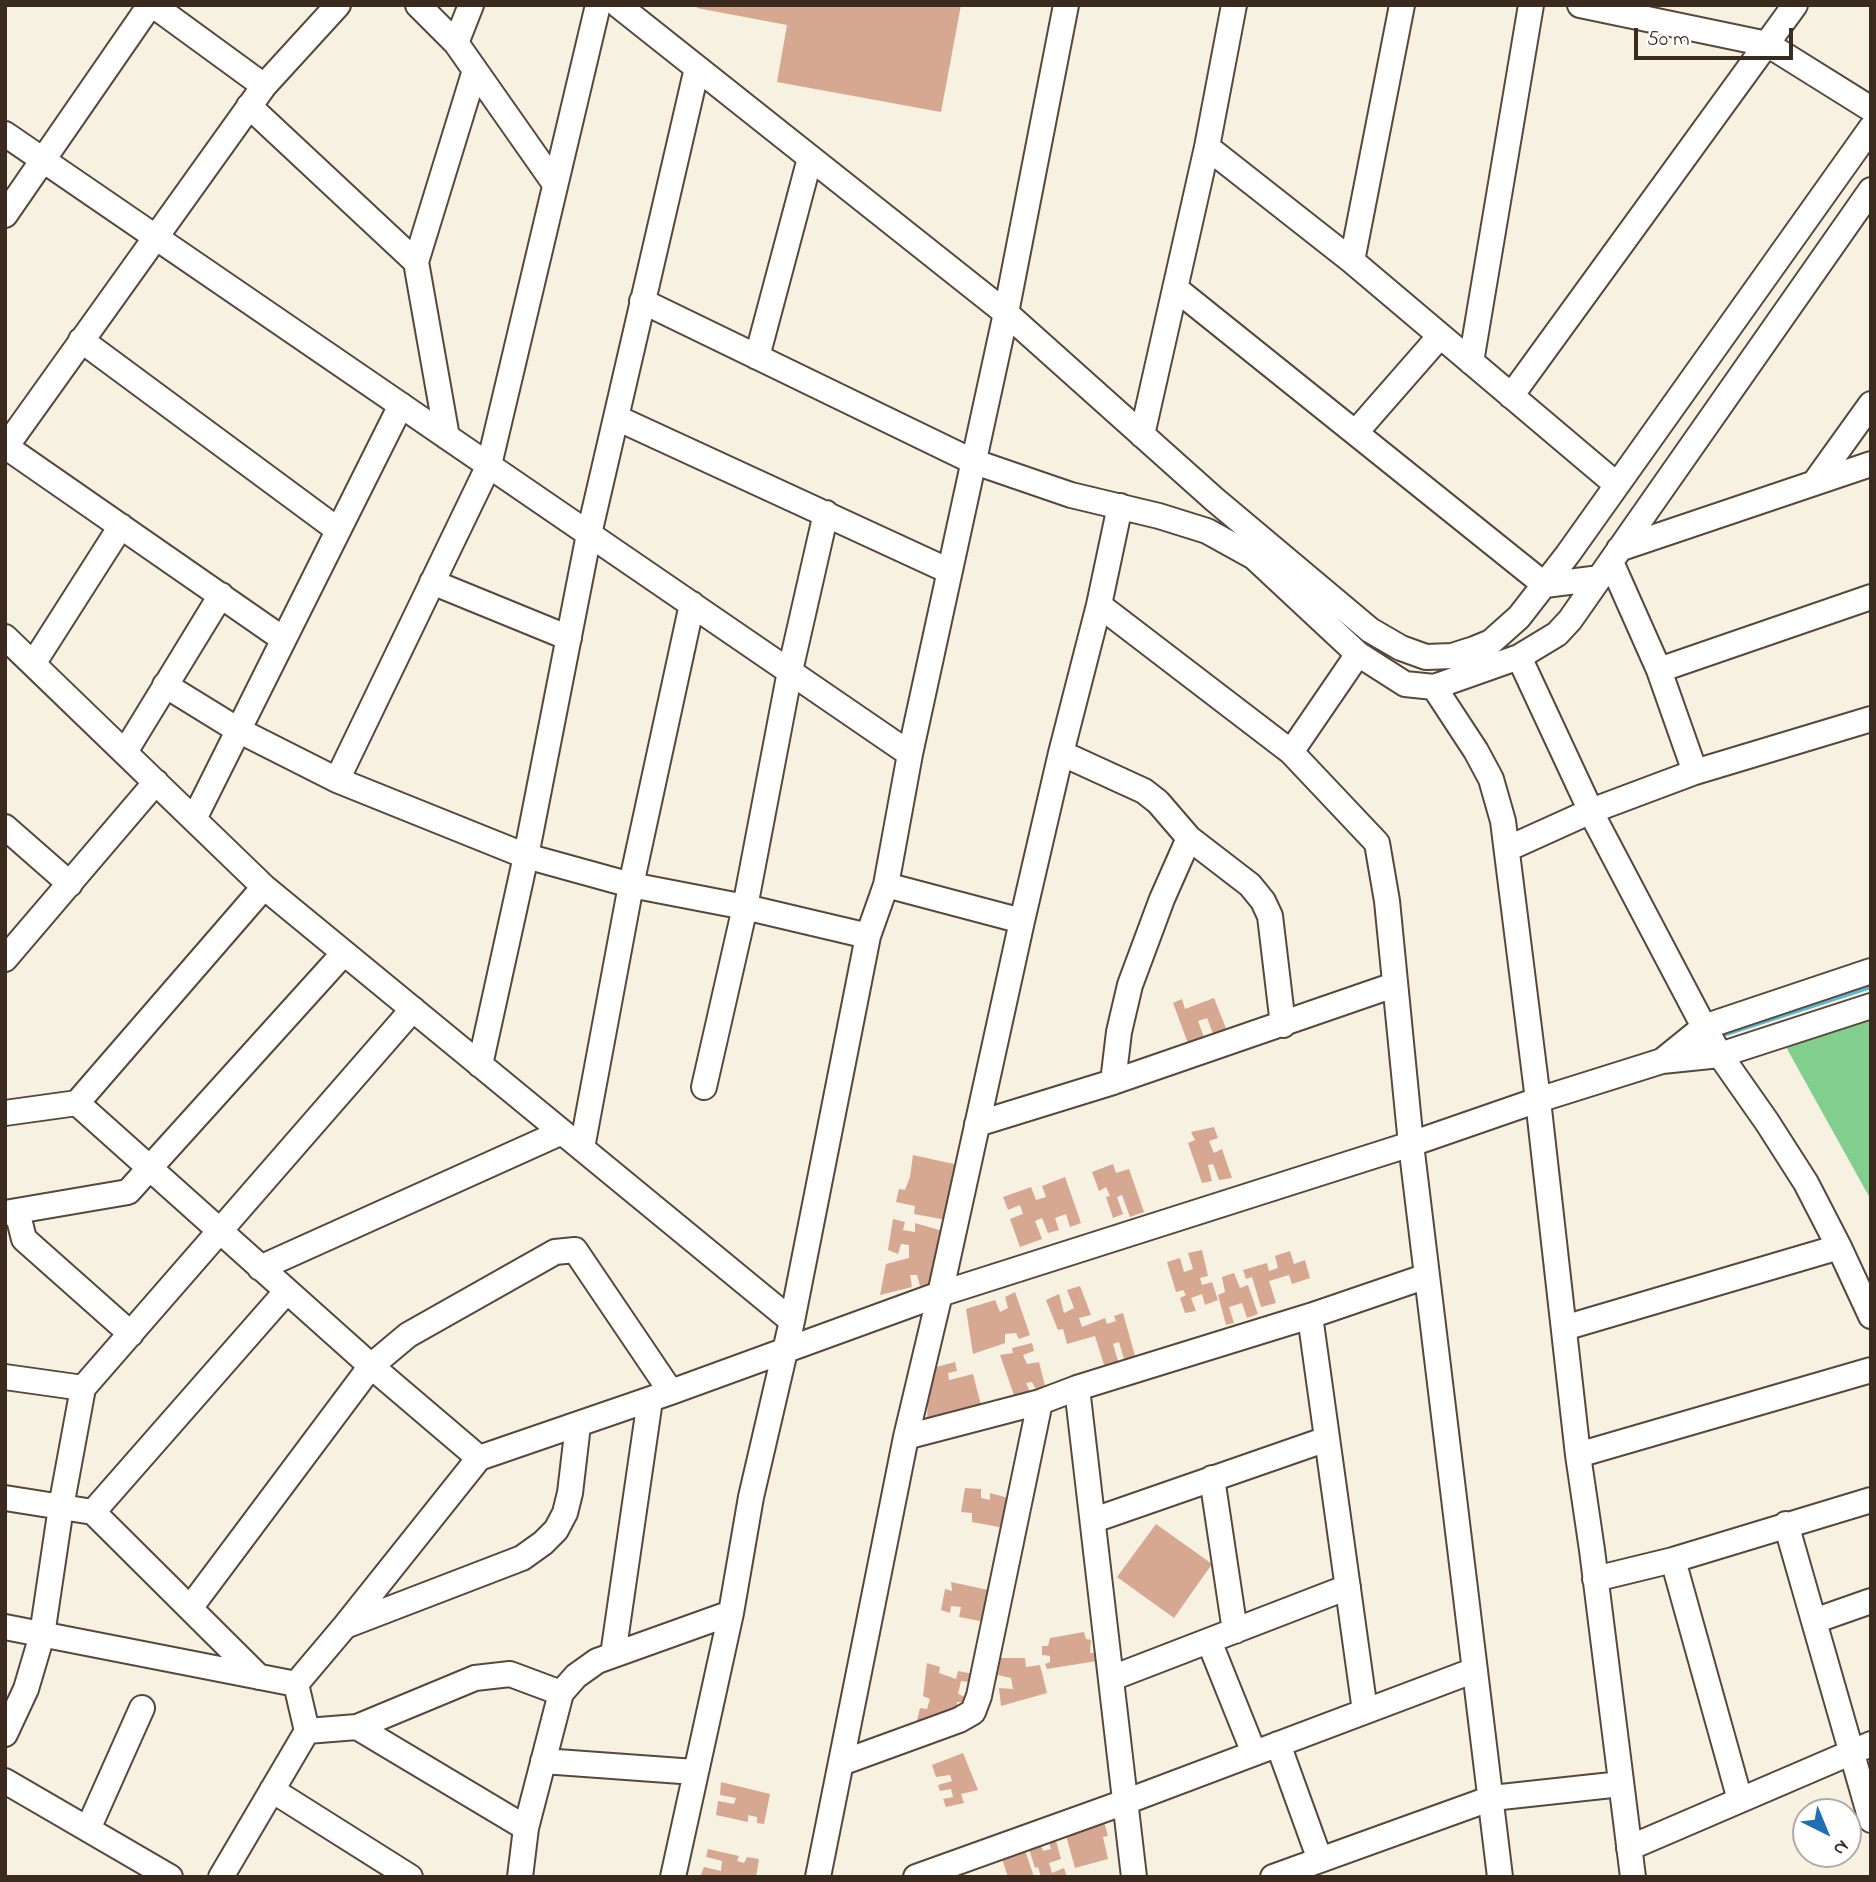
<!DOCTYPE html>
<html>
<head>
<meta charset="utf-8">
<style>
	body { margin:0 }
	#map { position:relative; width:1876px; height:1882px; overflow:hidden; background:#f7f1e2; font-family:"Indie Flower",sans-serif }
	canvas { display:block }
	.frame { position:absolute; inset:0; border:7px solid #3b2a1e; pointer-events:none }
	.north { position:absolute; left:1792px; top:1798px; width:70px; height:70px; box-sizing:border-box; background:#fff; border:2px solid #b1aaa5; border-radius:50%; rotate:137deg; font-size:19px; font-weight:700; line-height:28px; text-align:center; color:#3b2a1e }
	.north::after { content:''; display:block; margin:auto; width:24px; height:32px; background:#1f6fb2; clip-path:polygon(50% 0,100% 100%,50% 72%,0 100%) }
	.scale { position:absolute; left:1634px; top:28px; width:159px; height:32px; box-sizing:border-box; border:4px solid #3b2a1e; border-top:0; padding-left:9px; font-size:21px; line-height:24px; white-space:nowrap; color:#3b2a1e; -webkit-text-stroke:5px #fff; paint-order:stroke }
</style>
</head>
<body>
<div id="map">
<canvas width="1876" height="1882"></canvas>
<div class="frame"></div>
<div class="north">N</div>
<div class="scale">50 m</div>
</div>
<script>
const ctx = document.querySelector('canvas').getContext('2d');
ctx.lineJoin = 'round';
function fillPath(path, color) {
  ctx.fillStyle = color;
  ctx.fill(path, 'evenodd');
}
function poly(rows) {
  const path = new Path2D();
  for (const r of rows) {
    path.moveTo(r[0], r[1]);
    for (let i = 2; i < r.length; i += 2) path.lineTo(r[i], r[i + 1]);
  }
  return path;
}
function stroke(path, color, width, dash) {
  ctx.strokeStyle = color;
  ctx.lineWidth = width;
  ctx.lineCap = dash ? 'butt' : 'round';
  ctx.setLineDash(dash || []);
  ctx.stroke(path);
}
const green = poly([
	[1871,1019,1871,1200,1786,1047]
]);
const stream = poly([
	[1717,1036,1871,986]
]);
const building = poly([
	[698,5,961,5,941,112,777,82,787,25,697,8],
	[1214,998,1227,1031,1214,1036,1207,1018,1198,1021,1205,1040,1189,1046,1173,1003,1182,999,1185,1009],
	[1214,1127,1218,1138,1209,1141,1214,1153,1222,1149,1232,1178,1219,1180,1213,1164,1208,1165,1212,1181,1202,1183,1188,1143,1195,1140,1191,1132],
	[913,1155,958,1165,947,1220,914,1214,915,1206,896,1202,899,1189,905,1190,910,1177],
	[1113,1164,1116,1173,1129,1169,1144,1212,1130,1217,1122,1195,1117,1197,1123,1214,1113,1218,1106,1197,1110,1196,1106,1187,1099,1191,1092,1172],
	[1065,1177,1081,1223,1070,1227,1066,1214,1055,1218,1059,1230,1048,1233,1042,1218,1035,1221,1042,1239,1020,1247,1010,1219,1023,1214,1020,1205,1008,1210,1003,1197,1031,1187,1036,1200,1046,1197,1042,1186],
	[893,1219,905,1222,903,1230,915,1232,915,1223,946,1232,934,1282,920,1286,917,1275,910,1275,912,1287,880,1295,886,1264,909,1258,909,1245,901,1244,898,1254,888,1250],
	[1202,1250,1208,1276,1200,1278,1202,1285,1212,1282,1218,1300,1205,1305,1202,1294,1191,1298,1196,1311,1185,1313,1180,1298,1186,1295,1183,1290,1176,1292,1167,1262,1180,1258,1184,1272,1193,1269,1188,1253],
	[1290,1251,1294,1264,1305,1260,1310,1278,1292,1284,1289,1275,1269,1281,1276,1303,1261,1307,1252,1277,1246,1279,1243,1270,1267,1263,1269,1271,1278,1268,1275,1256],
	[1234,1273,1240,1288,1248,1285,1258,1314,1247,1318,1242,1303,1229,1307,1234,1323,1226,1325,1218,1295,1225,1292,1222,1277],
	[1080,1286,1091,1315,1079,1318,1082,1327,1105,1318,1107,1324,1116,1321,1114,1316,1123,1313,1135,1356,1124,1359,1119,1342,1113,1344,1118,1361,1104,1365,1095,1336,1067,1344,1063,1329,1058,1330,1046,1300,1059,1294,1064,1313,1074,1308,1067,1290],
	[1015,1292,1030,1335,1019,1339,1016,1333,1005,1334,1005,1343,973,1354,966,1309,995,1300,1000,1312,1008,1308,1005,1297],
	[1032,1343,1034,1351,1023,1355,1027,1364,1039,1362,1046,1390,1038,1393,1032,1382,1026,1383,1031,1394,1015,1398,1000,1355,1013,1353,1012,1348],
	[955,1362,957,1371,948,1373,949,1380,973,1374,981,1405,927,1420,929,1369],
	[965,1488,981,1489,981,1498,990,1500,990,1493,1016,1500,1010,1529,972,1522,972,1513,961,1512],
	[1156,1524,1212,1564,1174,1618,1117,1577],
	[951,1582,993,1591,986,1622,959,1617,961,1607,951,1606,950,1613,941,1610,945,1589,952,1591],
	[1084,1632,1086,1639,1091,1640,1090,1653,1096,1653,1097,1661,1047,1669,1045,1664,1050,1662,1050,1656,1042,1655,1042,1646,1048,1646,1050,1638],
	[1000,1658,1025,1658,1026,1667,1040,1665,1047,1693,1001,1706,999,1688,1013,1689,1011,1678,998,1675],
	[927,1663,940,1667,939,1673,956,1679,958,1671,978,1675,975,1683,961,1681,958,1694,965,1697,962,1702,957,1702,957,1708,915,1729,920,1708,927,1709,930,1699,923,1696],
	[963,1753,978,1790,961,1794,964,1803,946,1807,943,1799,953,1797,951,1789,940,1791,938,1785,952,1781,950,1775,936,1777,932,1765],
	[721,1782,770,1794,764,1824,757,1823,757,1817,748,1815,748,1822,716,1815,718,1801,734,1804,736,1798,720,1795],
	[1102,1815,1108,1836,1103,1837,1108,1859,1075,1868,1063,1825],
	[1053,1830,1061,1859,1049,1863,1052,1873,1064,1868,1067,1877,1041,1877,1038,1867,1035,1868,1026,1839,1038,1835,1043,1851,1051,1849,1046,1833],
	[1022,1841,1034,1877,1008,1877,999,1850],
	[708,1849,739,1856,737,1861,744,1863,747,1857,759,1859,756,1877,700,1877,704,1867,721,1871,722,1861,706,1857]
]);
const minor = poly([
	[153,5,264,86],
	[418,5,456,43,555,184],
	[618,5,1006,313,1214,499,1370,630,1401,648,1426,657,1452,656,1474,649,1491,642,1519,617,1568,554,1871,128],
	[1580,5,1767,44,1871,109],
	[456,43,471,5],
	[249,106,416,262],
	[5,134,910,754],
	[1207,147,1352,261,1617,485],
	[5,215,150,5],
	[1352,261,1402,5],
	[1175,288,1545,585,1600,578],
	[642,301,972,461,1071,495,1159,516,1207,531,1254,557,1358,654,1405,684,1434,687,1519,657,1557,634,1570,620,1871,190],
	[81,340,338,530],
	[757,357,810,158],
	[1471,362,1531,5],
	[1511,396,1795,5],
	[617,418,949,571],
	[1356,432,1440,336],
	[1142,435,1207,147,1234,5],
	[447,437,416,262,475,70],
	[5,446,283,639],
	[5,448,264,86,338,5],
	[1815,482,1871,404],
	[1619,549,1871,464],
	[1611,562,1659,670,1695,772],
	[432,582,569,638],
	[1099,605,1291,752],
	[5,637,264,887,792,1321],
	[1358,654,1291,752,1377,843,1387,901,1411,1144,1500,1877],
	[1519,657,1595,820,1704,1027,1720,1055,1767,1122,1806,1183,1839,1247,1871,1316],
	[33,664,121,526],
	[1659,670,1871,597],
	[165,685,238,730,337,780,526,856,631,885,745,907,868,936],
	[1434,687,1476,751,1491,779,1503,821,1538,1100,1578,1455,1592,1550,1633,1877],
	[125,752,221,595],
	[1061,753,1144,791,1158,802,1189,838,1162,899,1130,985,1119,1032,1113,1082],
	[337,780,489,465,598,5],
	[194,819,401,405],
	[5,827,70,884],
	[1189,838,1250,885,1263,901,1270,916,1283,1025],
	[1507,849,1591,811,1695,772,1871,719],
	[886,885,1022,921],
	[5,959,156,782],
	[1662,1061,1704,1027,1871,971],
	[480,1065,526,856,589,534,697,68],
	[704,1087,745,907,790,671,826,513],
	[77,1103,371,1366,479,1458],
	[5,1113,77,1103,264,887],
	[977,1124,1113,1082,1394,985],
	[582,1148,631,885,692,604],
	[17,1211,24,1239,131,1334],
	[5,1213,128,1192,344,953],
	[260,1268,562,1132],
	[1310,1316,1365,1711],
	[1564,1328,1839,1247],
	[5,1377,83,1388],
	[1077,1388,1134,1877],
	[906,1437,1040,1402,1077,1388,1310,1316,1427,1276],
	[1578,1455,1871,1370],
	[1212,1478,1235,1631],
	[5,1498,93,1512,259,1677],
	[93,1512,286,1292],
	[1094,1520,1327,1439],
	[1786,1524,1871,1820],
	[1673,1560,1740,1800],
	[1595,1579,1673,1560,1871,1500],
	[190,1608,371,1366,408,1335,555,1252,575,1250,671,1392],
	[1814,1621,1871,1601],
	[345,1626,522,1558,543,1543,556,1530,565,1513,570,1493,578,1425],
	[5,1627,296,1684],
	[1209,1641,1254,1753],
	[613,1655,650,1400],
	[1112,1678,1348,1587],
	[296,1684,345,1626,479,1458,671,1392,940,1294,1411,1144,1538,1100,1662,1061,1720,1055,1871,1006],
	[357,1727,526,1828],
	[307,1731,357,1727,475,1678,510,1674,561,1693],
	[5,1734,26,1689,42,1635,61,1507,83,1388,413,1009],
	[1278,1744,1320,1860],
	[543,1761,695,1772],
	[841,1763,959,1720,973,1712,979,1696,1040,1402],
	[5,1781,170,1877],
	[272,1790,410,1877],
	[88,1829,142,1708],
	[1629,1848,1871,1744],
	[221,1877,307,1731,296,1684],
	[520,1877,526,1828,561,1693,576,1676,597,1661,731,1613],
	[673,1877,731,1613,751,1497,792,1321,868,936,886,885,910,754,1006,313,1066,5],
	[818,1877,906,1437,940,1294,1022,921,1061,753,1099,605,1120,506],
	[916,1877,1125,1802,1475,1670],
	[1273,1877,1492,1798,1621,1784]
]);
fillPath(green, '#81ce8d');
stroke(stream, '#5ab7d8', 6);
fillPath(building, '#d7a891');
stroke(minor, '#57483b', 28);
stroke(minor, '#fff', 24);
</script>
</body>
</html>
